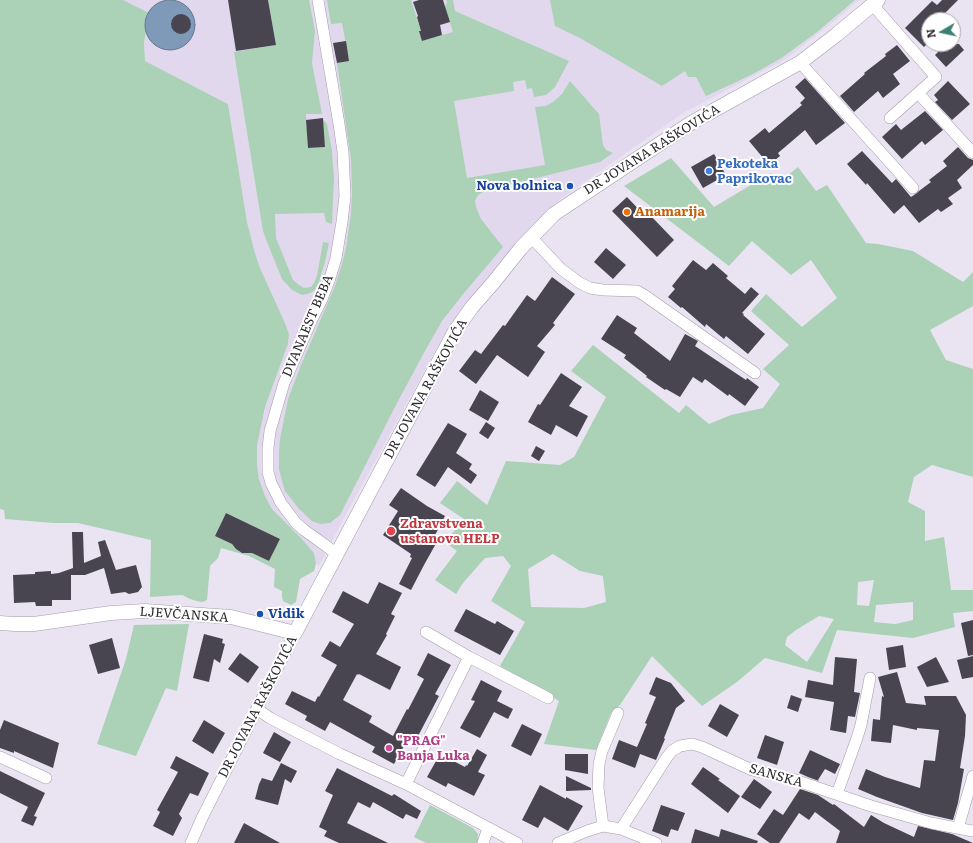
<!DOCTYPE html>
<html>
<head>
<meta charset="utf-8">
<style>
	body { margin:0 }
	#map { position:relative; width:973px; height:843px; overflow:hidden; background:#eae3f2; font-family:Literata,serif }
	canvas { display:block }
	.north { position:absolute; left:921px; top:12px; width:40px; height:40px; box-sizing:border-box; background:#fff; border:1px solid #abaaac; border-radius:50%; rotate:261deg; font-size:11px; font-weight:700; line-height:16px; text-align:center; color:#2c2a30 }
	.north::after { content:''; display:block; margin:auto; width:14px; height:18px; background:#3d8073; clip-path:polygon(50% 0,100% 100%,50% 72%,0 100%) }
</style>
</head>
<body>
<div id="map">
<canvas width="973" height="843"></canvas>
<div class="north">N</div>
</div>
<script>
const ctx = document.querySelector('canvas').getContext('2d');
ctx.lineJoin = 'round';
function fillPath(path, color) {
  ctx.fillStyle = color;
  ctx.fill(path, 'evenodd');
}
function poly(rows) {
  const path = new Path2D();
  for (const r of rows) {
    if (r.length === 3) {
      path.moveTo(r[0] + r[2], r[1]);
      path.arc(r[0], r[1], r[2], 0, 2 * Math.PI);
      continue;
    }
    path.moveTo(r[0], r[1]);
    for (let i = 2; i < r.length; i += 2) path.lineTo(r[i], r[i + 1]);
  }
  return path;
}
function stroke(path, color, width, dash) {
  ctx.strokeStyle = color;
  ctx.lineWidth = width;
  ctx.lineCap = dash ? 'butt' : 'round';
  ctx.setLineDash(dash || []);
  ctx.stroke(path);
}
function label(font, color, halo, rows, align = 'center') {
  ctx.font = font + ' Literata,serif';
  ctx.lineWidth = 4;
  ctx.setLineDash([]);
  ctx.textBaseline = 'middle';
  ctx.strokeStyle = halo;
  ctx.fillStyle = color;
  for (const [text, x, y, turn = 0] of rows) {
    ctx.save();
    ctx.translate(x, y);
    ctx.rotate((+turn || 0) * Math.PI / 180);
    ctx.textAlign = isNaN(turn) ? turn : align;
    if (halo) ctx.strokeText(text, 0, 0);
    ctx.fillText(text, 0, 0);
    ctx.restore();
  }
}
const built = poly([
	[123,0,859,0,832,23,786,59,683,113,559,200,506,256,463,309,436,350,344,518,319,566,316,563,314,553,301,538,272,509,265,496,259,479,257,464,257,446,265,407,288,344,289,334,285,323,260,268,255,253,247,222,228,104,145,61,144,43,146,31]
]);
const green = poly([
	[0,0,123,0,149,13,147,19,146,27,146,31,144,43,145,61,228,104,247,222,255,253,260,268,285,323,289,334,288,344,265,407,257,446,257,464,259,479,265,496,272,509,301,538,314,553,316,563,315,568,314,571,300,579,296,602,291,605,283,601,282,597,282,591,274,587,275,569,249,556,221,548,218,558,210,566,207,600,202,602,197,601,190,599,182,595,150,597,151,540,78,523,54,523,5,519,4,510,0,509],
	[226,513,280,539,269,561,252,553,242,553,237,549,232,544,215,536],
	[268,0,309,0,315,31,312,63,322,114,306,114,308,148,325,147,323,120,327,124,332,151,334,177,332,224,326,222,324,213,275,214,276,238,293,280,299,285,304,288,311,287,314,283,317,276,323,242,329,243,325,262,318,285,315,290,310,293,302,295,292,290,282,279,267,242,263,231,234,52,276,45],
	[327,0,411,0,421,31,420,31,422,41,453,32,445,7,447,2,446,0,453,0,455,11,569,61,555,87,546,95,534,97,532,88,527,89,525,80,513,82,514,91,454,101,467,178,545,165,535,107,546,106,553,102,562,94,570,81,599,114,603,145,606,150,613,153,600,162,485,191,478,195,475,201,476,207,481,219,503,247,464,293,442,321,426,349,397,403,340,515,330,523,320,524,312,521,299,509,285,491,282,481,279,469,279,452,280,439,288,399,301,365,335,286,342,264,346,248,351,213,352,192,351,160,337,63,349,61,342,23,331,24],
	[550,0,855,0,817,32,780,59,751,75,706,96,696,77,688,77,685,71,662,86,580,38,555,26],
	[671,158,714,207,771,173,779,182,798,167,816,191,827,185,866,243,878,244,913,251,963,282,973,272,973,306,930,330,946,360,973,369,973,477,932,465,914,477,908,502,925,511,925,541,944,537,951,590,973,590,973,611,953,613,955,627,913,638,837,630,822,673,765,658,737,682,702,706,652,656,620,705,611,713,596,750,544,744,559,701,500,666,525,622,491,601,511,566,503,556,485,558,463,583,456,594,435,580,457,551,445,542,464,519,440,503,457,481,487,505,506,461,560,465,574,457,606,397,571,371,593,345,679,413,686,405,709,424,731,415,763,408,780,384,763,369,789,345,751,311,766,294,802,327,837,298,811,260,791,275,752,241,729,266,624,186],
	[553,554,580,571,603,576,606,602,584,608,531,607,528,569],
	[874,580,869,606,857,605,858,582],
	[913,602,913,620,895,624,874,622,876,605],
	[819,616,834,619,807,662,785,645,787,637,796,630],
	[189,624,177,691,166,688,136,756,97,744,126,659,134,625],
	[430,805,473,828,478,834,478,843,426,843,414,837]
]);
const water = poly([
	[170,25,25]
]);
const building = poly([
	[228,0,268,0,276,45,236,51],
	[419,0,443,0,450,22,440,25,442,35,422,41,419,31,421,31,417,17,418,16,413,2],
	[942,0,958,0,945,13,951,20,929,20,929,42,924,47,905,28,932,1,937,5],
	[181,24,10],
	[346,41,349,61,337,63,333,43],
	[946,44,959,44,964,50,946,67,935,55],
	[897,45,910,61,893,74,900,84,883,98,878,91,854,112,840,96,865,74,864,73,886,56,885,54],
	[805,78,845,123,816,145,805,130,778,153,780,156,769,165,749,141,765,128,769,133,802,105,800,103,805,98,795,87],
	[948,81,970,104,952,120,935,102,938,100,934,95],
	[925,111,943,130,925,145,922,141,902,159,882,137,896,124,901,130],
	[323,118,325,147,308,148,306,120],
	[958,147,968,158,973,160,973,165,957,180,962,188,948,198,953,204,941,212,938,209,919,223,904,205,894,214,867,183,866,185,847,164,862,151,892,183,896,179,911,197,917,193,919,191,931,182,929,180,947,166,943,161],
	[714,154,726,175,703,188,691,167],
	[627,197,647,218,650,215,674,240,657,257,612,211],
	[606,248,626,265,613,279,594,262],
	[693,260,706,270,713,263,728,276,726,278,745,294,751,287,759,294,742,313,744,314,743,315,765,334,748,354,726,336,724,339,706,324,705,327,682,307,681,308,668,297,675,289,672,286],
	[552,277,575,294,553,323,555,325,537,346,545,352,528,377,497,355,476,384,459,371,475,350,481,354,503,325,505,326,527,295,535,301],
	[617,315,637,328,634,333,670,361,685,334,698,341,695,346,746,380,747,378,759,387,745,406,729,394,728,396,705,379,702,383,693,377,680,397,666,389,665,390,646,377,647,376,624,358,626,355,601,339],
	[561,373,582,387,569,406,588,416,577,437,556,425,551,435,528,422,538,404,540,405],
	[480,390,499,402,488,421,469,410],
	[486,422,495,428,488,439,479,433],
	[448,423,467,434,456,453,472,464,469,469,477,475,471,484,448,467,435,487,416,475],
	[536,446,545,451,539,461,531,456],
	[401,488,427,506,445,516,434,537,438,540,424,565,411,590,399,584,412,558,410,557,411,554,383,535,398,511,389,505],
	[226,513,280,539,269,561,252,553,242,553,236,549,232,544,215,536],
	[72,532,83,532,84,563,101,556,98,542,105,540,116,570,136,565,142,587,138,592,129,594,125,592,111,594,104,568,85,575,71,575,71,600,52,600,52,606,36,606,35,602,14,603,13,575,35,574,35,572,51,571,51,574,59,573,73,568],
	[379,582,402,593,391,614,395,616,386,634,387,635,376,654,401,667,390,690,359,674,358,675,357,674,343,700,372,716,369,722,393,736,407,709,408,710,424,679,417,675,428,653,451,665,435,694,439,696,416,740,409,737,394,764,372,752,375,747,330,722,325,731,305,720,307,716,285,704,292,691,315,702,318,696,319,697,337,665,321,656,330,641,340,647,354,624,332,612,343,591,368,604],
	[466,609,495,624,497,621,514,631,500,655,454,631],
	[973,620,973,655,968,656,961,623],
	[204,634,223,639,222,643,225,644,220,663,214,659,209,682,193,678],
	[112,638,120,668,98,674,89,645],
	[903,645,906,667,889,670,886,648],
	[240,653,259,667,248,683,228,669],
	[973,656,973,677,962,679,957,660],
	[835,657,857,659,854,692,860,693,859,698,855,717,848,716,846,733,830,730,834,702,805,697,808,680,833,685],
	[936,657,949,682,927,687,917,667],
	[897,672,906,703,926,705,924,696,956,696,966,715,965,736,960,768,964,769,958,803,953,820,922,813,877,797,858,789,866,769,885,777,920,788,924,760,935,761,939,730,917,728,917,730,893,725,891,743,871,741,873,719,880,720,882,696,884,697,878,677],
	[656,677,671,683,685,701,676,708,664,738,665,739,656,760,640,754,635,768,612,759,619,740,637,747,647,724,645,723,656,697,649,694],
	[481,680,502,691,497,701,513,709,508,719,494,712,480,738,460,728,475,701,471,700],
	[791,695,802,699,798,712,787,708],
	[720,704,739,715,727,737,708,726],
	[4,720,23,728,59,743,53,768,14,751,14,753,0,748,0,730],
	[204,720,225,733,213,754,192,741],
	[522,724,542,734,531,756,511,746],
	[274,732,291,742,280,762,263,753],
	[765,735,784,742,777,765,757,758],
	[477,749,487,755,478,772,485,775,474,796,448,783,446,787,427,777,440,754,465,767,466,765,467,766],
	[810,750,840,764,835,774,825,769,818,780,819,781,808,777,799,773],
	[565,754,588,754,588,774,565,770],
	[176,756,209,773,198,796,190,793,179,814,182,818,173,836,153,826,160,812,157,810,178,772,170,768],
	[281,763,297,771,291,783,285,779,278,805,255,799,259,784,262,778,272,781],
	[703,767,720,779,718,780,740,796,728,813,691,784],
	[337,768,392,796,394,794,421,811,417,819,406,814,403,819,373,802,370,808,358,802,347,823,388,843,339,843,324,836,327,831,319,827,333,795,325,791],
	[0,771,45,793,34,816,37,817,33,826,21,821,28,807,0,793],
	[566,776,591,788,591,790,566,791],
	[754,779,772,792,760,809,741,797],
	[540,785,566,799,566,797,583,806,568,831,544,817,538,828,522,820],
	[800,789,818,795,833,805,834,804,864,827,871,815,884,823,914,837,918,826,952,834,973,843,836,843,840,831,815,812,809,820,799,813,779,843,770,843,757,834,774,809,783,815],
	[661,805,685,813,678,831,671,829,668,837,652,831],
	[244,823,280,843,234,843],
	[695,829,719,837,721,829,758,841,757,843,691,843]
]);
const minor = poly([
	[318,0,339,124,343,152,345,196,342,222,336,258,330,278,322,299,312,319,284,383,270,431,268,448,268,472,271,483,281,503,296,523,304,530,318,540,337,554],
	[874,4,878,11,936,77,890,118],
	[801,62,805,68,913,188],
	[918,93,973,153],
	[531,237,561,269,580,283,590,288,603,290,637,291,644,295,755,373],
	[426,632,469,657,548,698],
	[257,709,270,718,340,754,406,784,517,843],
	[0,757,46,778],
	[406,784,469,657],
	[837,794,857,738,861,725,870,678],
	[603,826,598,788,599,764,602,751,618,713],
	[958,828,973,776],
	[621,829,667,757,672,751,680,746,692,744,702,747,752,770,792,779,871,806,931,823,973,831],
	[191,843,202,818,295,633],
	[483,843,488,828],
	[558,843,587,831,603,826,621,829,656,843]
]);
const tertiary = poly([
	[0,623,14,624,34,624,111,613,145,611,231,617,295,633,455,331,472,307,493,283,521,248,554,214,691,123,801,62,836,35,878,0]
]);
const markers = [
	[709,171,4,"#3f7fe0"],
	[570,186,4,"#1a4fb4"],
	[627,212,4,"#e8710a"],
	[391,531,5,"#e0444e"],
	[260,614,4,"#1a4fb4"],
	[389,748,4,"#d1479c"]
];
const streetNames = [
	["DR JOVANA RAŠKOVIĆA",652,150,-32],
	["DVANAEST BEBA",308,326,-67],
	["DR JOVANA RAŠKOVIĆA",426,389,-61],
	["LJEVČANSKA",184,615,4],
	["DR JOVANA RAŠKOVIĆA",258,707,-63],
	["SANSKA",776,776,16]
];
const shopNames = [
	["Pekoteka",717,164],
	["Paprikovac",717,179]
];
const transitNames = [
	["Nova bolnica",562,186],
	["Vidik",268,614,"left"]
];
const foodNames = [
	["Anamarija",635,212]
];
const healthNames = [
	["Zdravstvena",400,524],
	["ustanova HELP",400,539]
];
const hotelNames = [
	["\"PRAG\"",397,741],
	["Banja Luka",397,756]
];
fillPath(built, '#e2d8ee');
fillPath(green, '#abd1b7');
fillPath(water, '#7f99b9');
stroke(water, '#667890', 1);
fillPath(building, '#484551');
stroke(minor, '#a29caa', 12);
stroke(tertiary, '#a29caa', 15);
stroke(minor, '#fff', 11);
stroke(tertiary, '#fff', 14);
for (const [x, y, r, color] of markers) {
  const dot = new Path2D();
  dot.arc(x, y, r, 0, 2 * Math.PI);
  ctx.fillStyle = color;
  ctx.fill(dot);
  stroke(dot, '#fff', 1.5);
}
label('13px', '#2c2a30', '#fff', streetNames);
label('bold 13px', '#366cbe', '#fff', shopNames, 'left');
label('bold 13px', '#164399', '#fff', transitNames, 'right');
label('bold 13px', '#c56008', '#fff', foodNames, 'left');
label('bold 13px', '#be3a42', '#fff', healthNames, 'left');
label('bold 13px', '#b23c85', '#fff', hotelNames, 'left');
</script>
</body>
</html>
